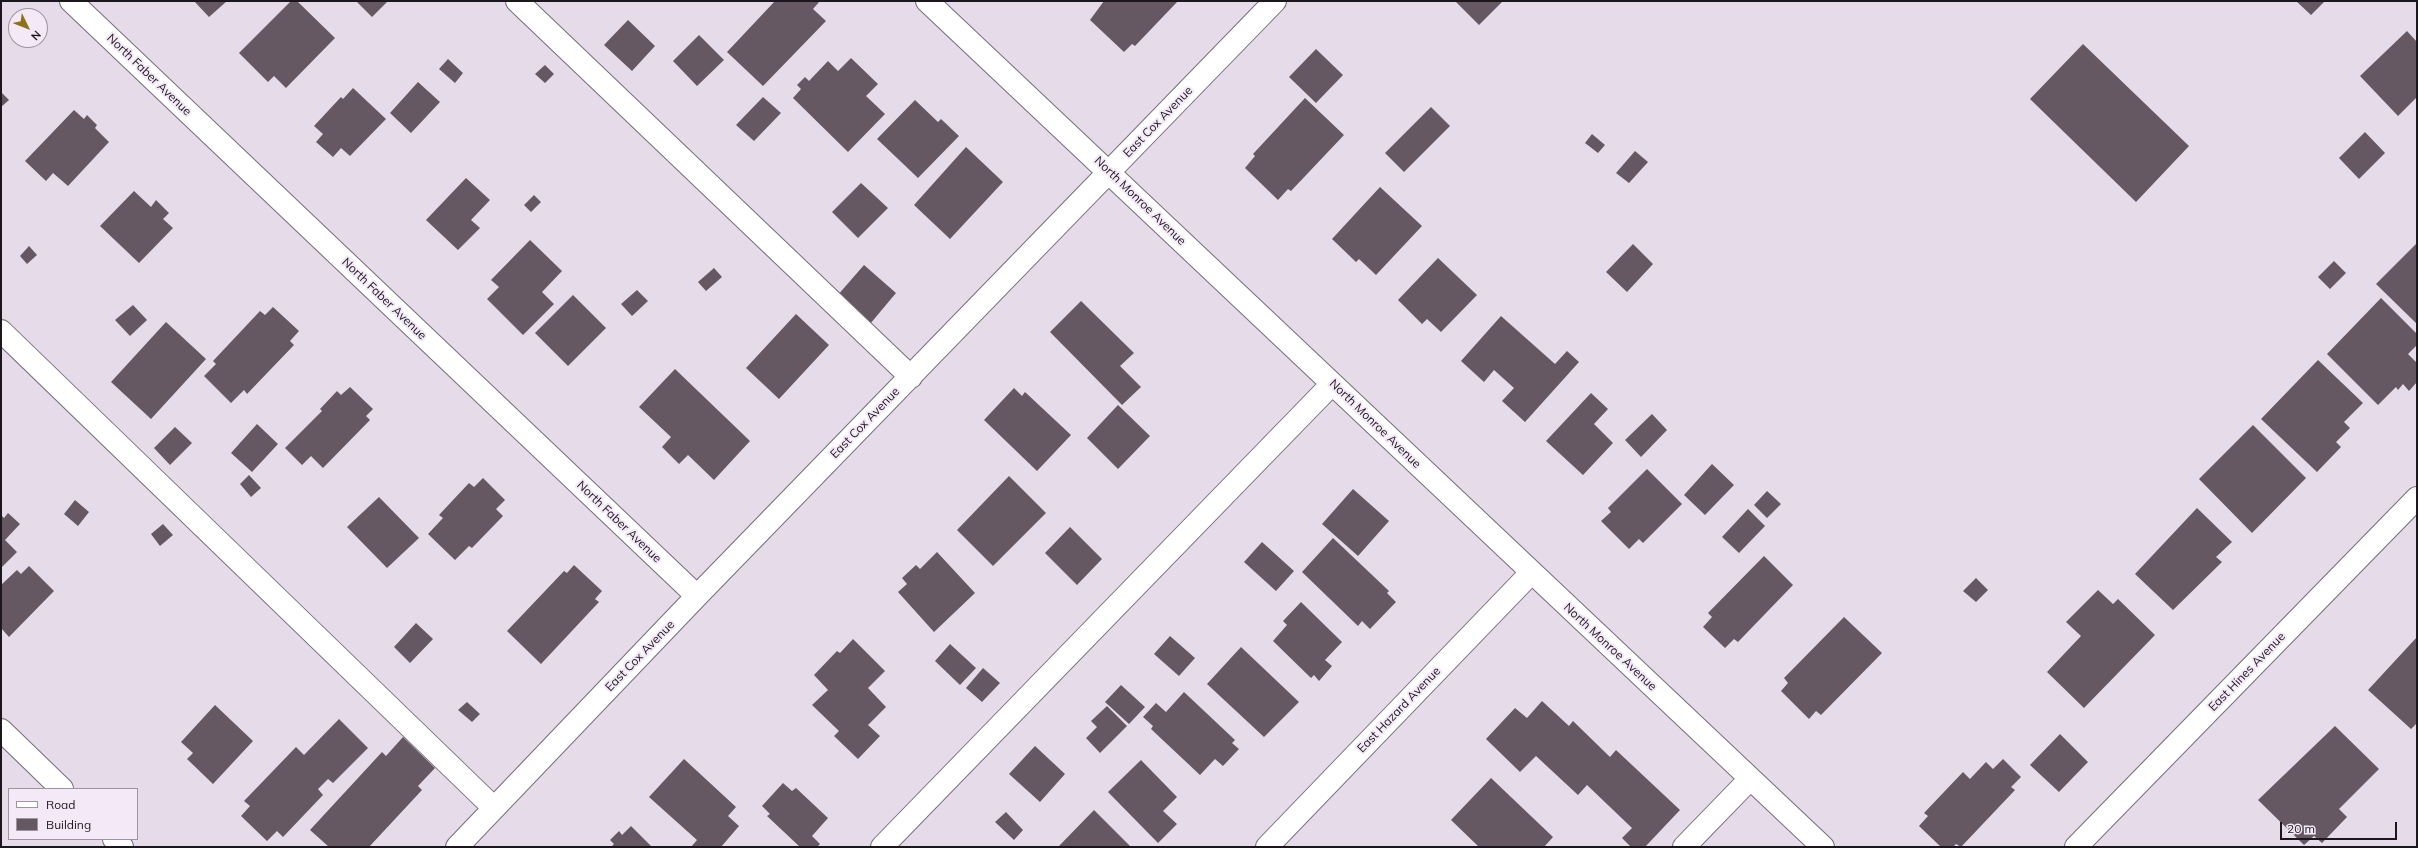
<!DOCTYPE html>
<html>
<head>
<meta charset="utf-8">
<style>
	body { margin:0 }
	#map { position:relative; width:2418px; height:848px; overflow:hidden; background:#e6dbe9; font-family:Mulish,sans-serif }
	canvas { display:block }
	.frame { position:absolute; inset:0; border:2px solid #1b171c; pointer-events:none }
	.legend { position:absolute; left:8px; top:788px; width:130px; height:52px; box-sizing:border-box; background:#f4e9f7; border:1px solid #9d959f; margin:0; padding:5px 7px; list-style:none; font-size:12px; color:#1b171c }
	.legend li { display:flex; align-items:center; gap:8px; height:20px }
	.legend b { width:20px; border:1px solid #9d959f }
	.north { position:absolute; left:8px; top:8px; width:40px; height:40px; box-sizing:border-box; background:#f4e9f7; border:1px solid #9d959f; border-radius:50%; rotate:133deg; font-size:11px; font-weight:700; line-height:16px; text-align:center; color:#1b171c }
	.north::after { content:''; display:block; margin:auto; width:14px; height:18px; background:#8b7316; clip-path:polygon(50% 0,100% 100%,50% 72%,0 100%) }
	.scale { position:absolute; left:2280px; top:822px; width:117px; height:18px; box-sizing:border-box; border:2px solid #1b171c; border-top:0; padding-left:5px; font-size:12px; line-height:14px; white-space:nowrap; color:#1b171c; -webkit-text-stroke:3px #f4e9f7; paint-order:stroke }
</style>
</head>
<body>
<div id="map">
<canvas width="2418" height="848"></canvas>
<div class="frame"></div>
<ul class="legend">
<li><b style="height:5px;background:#fff"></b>Road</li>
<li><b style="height:11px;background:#655862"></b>Building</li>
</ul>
<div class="north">N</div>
<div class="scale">20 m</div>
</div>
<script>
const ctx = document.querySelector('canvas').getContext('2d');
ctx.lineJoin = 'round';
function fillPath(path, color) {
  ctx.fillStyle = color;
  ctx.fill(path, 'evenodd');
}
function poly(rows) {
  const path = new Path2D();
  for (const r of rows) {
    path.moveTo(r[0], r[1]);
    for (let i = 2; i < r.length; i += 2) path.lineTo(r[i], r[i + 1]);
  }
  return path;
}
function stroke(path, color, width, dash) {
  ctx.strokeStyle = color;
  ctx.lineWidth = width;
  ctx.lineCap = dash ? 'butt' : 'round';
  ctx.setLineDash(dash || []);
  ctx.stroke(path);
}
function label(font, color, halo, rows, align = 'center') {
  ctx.font = font + ' Mulish,sans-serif';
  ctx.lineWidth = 4;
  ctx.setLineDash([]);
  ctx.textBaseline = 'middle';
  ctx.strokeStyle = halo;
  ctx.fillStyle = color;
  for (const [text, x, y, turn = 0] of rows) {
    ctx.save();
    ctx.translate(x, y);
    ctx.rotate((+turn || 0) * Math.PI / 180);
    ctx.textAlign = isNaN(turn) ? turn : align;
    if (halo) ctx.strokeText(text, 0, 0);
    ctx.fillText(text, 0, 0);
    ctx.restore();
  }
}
const building = poly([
	[194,1,227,1,209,17],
	[291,1,297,1,335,38,286,88,274,76,268,82,239,53],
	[356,1,388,1,372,17],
	[775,1,820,1,813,9,826,21,763,86,727,52],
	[1104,1,1178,1,1135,46,1132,44,1124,52,1090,20],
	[1455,1,1503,1,1479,25],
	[2296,1,2325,1,2311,15],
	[628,20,655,46,632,71,604,45],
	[2407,31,2417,42,2417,97,2398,116,2360,76],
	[699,35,724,60,697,86,673,61],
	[2083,44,2189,146,2136,202,2030,99],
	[1316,49,1343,75,1316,103,1289,77],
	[851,58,878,84,866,96,885,114,848,152,793,98,801,89,797,85,805,77,809,81,828,61,838,71],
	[448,59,463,73,455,83,439,69],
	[545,65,554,74,545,83,535,74],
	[418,82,440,102,411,133,390,113],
	[353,88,386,119,350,156,341,148,333,157,316,142,323,134,314,126,341,97,343,99],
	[1,92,9,100,1,107],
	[763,97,781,113,754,141,736,125],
	[1305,98,1344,135,1291,191,1288,189,1278,200,1245,168,1255,156,1253,154],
	[915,100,938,122,941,119,959,136,918,178,877,139],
	[1431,107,1450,126,1404,172,1385,153],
	[74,110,84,119,87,115,97,125,95,128,109,142,68,186,53,173,46,181,25,161],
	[2365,132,2385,153,2359,179,2339,158],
	[1592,134,1605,145,1598,153,1585,143],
	[966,147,1003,182,950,239,914,205],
	[1635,151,1648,162,1629,183,1616,173],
	[466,178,490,200,471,220,480,228,458,250,426,220],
	[861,183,888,208,858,238,832,212],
	[1380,187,1422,226,1376,275,1359,259,1356,262,1332,239],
	[134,191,151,207,156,200,169,213,163,219,173,228,139,263,100,226],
	[534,195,541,202,531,212,524,205],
	[530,240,562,271,542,292,554,304,523,335,487,299,499,287,491,280],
	[2417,243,2417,324,2376,284],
	[1633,244,1653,264,1627,292,1606,272],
	[29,246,37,255,27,264,20,256],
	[1438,258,1477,295,1441,332,1427,319,1422,324,1398,300],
	[2334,261,2346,273,2330,289,2318,277],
	[864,265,896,293,870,324,837,296],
	[714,268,722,277,706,291,698,282],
	[637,290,648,301,632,316,621,304],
	[573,295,606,328,568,366,535,333],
	[2381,298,2417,334,2417,345,2408,354,2417,363,2417,382,2409,391,2403,384,2398,390,2396,387,2378,405,2327,354],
	[1081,301,1134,353,1120,366,1141,387,1122,405,1050,332],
	[133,305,147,320,130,336,115,320],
	[273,307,299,331,290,341,294,345,247,394,244,390,231,403,204,376,216,364,213,361,260,311,265,315],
	[796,314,829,345,779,399,746,368],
	[1501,316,1555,364,1567,351,1579,362,1525,422,1502,401,1514,388,1494,370,1484,382,1461,361],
	[166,322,206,359,151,419,111,382],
	[2318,360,2363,403,2344,422,2350,428,2336,442,2341,447,2317,472,2261,419],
	[675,369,750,441,714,480,688,455,679,464,662,447,671,437,639,407],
	[350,387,373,409,366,416,370,420,323,468,311,456,302,465,285,448,322,411,320,409,337,391,341,395],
	[1014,388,1022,396,1025,392,1071,435,1037,471,984,420],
	[1591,393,1608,409,1594,424,1613,443,1583,475,1546,441],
	[1118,405,1150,436,1118,469,1087,438],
	[1652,414,1667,430,1641,457,1625,440],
	[257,424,278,444,252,472,231,453],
	[2253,425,2306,478,2252,533,2199,479],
	[175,427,192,443,170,465,154,448],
	[1712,464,1734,485,1705,515,1684,495],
	[1647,469,1682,504,1643,543,1639,539,1629,549,1601,521,1611,512,1608,508],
	[249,475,261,488,251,497,240,484],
	[1009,476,1046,513,993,566,957,530],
	[483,478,505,500,496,509,503,516,472,548,469,546,455,560,428,534,443,518,439,515,469,483,474,487],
	[1353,489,1389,521,1358,556,1322,524],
	[1767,491,1781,504,1767,518,1754,505],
	[379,497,419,538,387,568,347,527],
	[75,500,89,512,78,526,64,514],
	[2197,508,2232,542,2216,557,2222,562,2173,610,2135,574],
	[1748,509,1765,526,1739,553,1722,537],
	[8,513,20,524,5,540,17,552,1,568,1,515,4,518],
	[163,524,173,535,160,546,151,534],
	[1070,527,1102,559,1077,585,1045,553],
	[1333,538,1389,591,1387,593,1396,602,1370,629,1362,621,1358,626,1302,572],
	[1262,542,1294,571,1276,591,1244,562],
	[937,552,975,593,934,632,898,592,907,584,902,578,916,565,920,569],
	[1764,556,1793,585,1738,642,1734,639,1725,648,1703,627,1712,617,1708,613],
	[574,565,602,591,595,599,599,602,541,664,507,631,564,571,567,573],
	[29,566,54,591,9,637,1,628,1,585,17,570,21,574],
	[1976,578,1988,590,1976,602,1963,591],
	[2098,590,2113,604,2118,599,2155,635,2084,708,2047,672,2081,636,2066,622],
	[1301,602,1342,642,1325,660,1332,666,1319,681,1314,675,1311,678,1273,641,1287,625,1283,621],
	[1844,617,1882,653,1821,715,1816,711,1809,719,1781,691,1788,683,1784,678],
	[416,623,433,639,410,663,394,647],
	[1170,636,1195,658,1179,676,1154,654],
	[2417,637,2417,723,2411,729,2368,690],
	[853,639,885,671,868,688,886,707,868,725,880,736,858,759,834,736,839,731,812,705,828,690,814,675,837,651,840,653],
	[950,644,976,668,960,685,935,661],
	[1241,647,1299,702,1264,737,1207,684],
	[983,668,1000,683,982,702,966,688],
	[1121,685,1145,707,1129,724,1105,702],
	[1184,692,1235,740,1232,743,1239,749,1223,766,1215,759,1200,775,1151,729,1153,726,1143,717,1156,703,1166,712],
	[1542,701,1569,726,1573,721,1610,757,1616,750,1680,810,1645,847,1631,847,1622,838,1632,828,1587,785,1578,795,1536,756,1520,772,1486,739,1515,708,1527,718],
	[467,702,480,714,472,722,458,710],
	[215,705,253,741,213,784,187,759,193,753,181,742],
	[1107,706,1127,726,1100,753,1086,738,1097,727,1091,721],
	[339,719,368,748,333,783,328,779,318,789,323,795,283,837,277,831,267,841,241,816,250,806,244,801,296,747,304,755],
	[2335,726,2379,769,2339,809,2347,817,2322,843,2314,836,2304,845,2258,800],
	[2060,734,2088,762,2059,792,2030,765],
	[403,737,435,768,418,786,422,790,369,847,329,847,310,830,382,752,386,756],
	[1035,746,1065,774,1040,802,1009,774],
	[684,759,736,807,728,816,739,826,721,847,691,847,697,840,649,797],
	[2003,759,2021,777,2011,787,2015,790,1961,847,1956,844,1953,847,1941,847,1919,826,1928,816,1924,813,1963,772,1970,779,1986,762,1993,769],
	[1141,760,1177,797,1163,811,1177,824,1158,843,1108,792],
	[1491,778,1553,837,1544,847,1479,847,1451,820],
	[783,783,792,791,796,788,828,818,812,836,820,844,817,847,800,847,767,816,770,814,762,806],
	[1094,810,1131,847,1059,846],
	[1006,812,1023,830,1014,840,995,822],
	[631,826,652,847,611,847,614,844,610,840,619,831,622,835]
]);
const minor = poly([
	[71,1,697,596],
	[517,1,911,377],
	[927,1,1823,847],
	[1,331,494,808],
	[1,730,62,789],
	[114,839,122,847],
	[457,847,697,596,1275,1],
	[882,847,1332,384],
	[1267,847,1531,573],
	[1684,847,1750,779],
	[2076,847,2417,498]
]);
const streetNames = [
	["North Faber Avenue",149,75,44],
	["East Cox Avenue",1158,122,-46],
	["North Monroe Avenue",1140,201,44],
	["North Faber Avenue",384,299,44],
	["East Cox Avenue",865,423,-46],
	["North Monroe Avenue",1375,424,44],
	["North Faber Avenue",619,522,44],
	["North Monroe Avenue",1610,647,43],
	["East Cox Avenue",640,656,-46],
	["East Hines Avenue",2247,672,-46],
	["East Hazard Avenue",1399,710,-46]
];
fillPath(building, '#655862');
stroke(minor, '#776d79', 24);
stroke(minor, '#fff', 22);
label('12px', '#1b171c', '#f4e9f7', streetNames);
</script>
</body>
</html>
